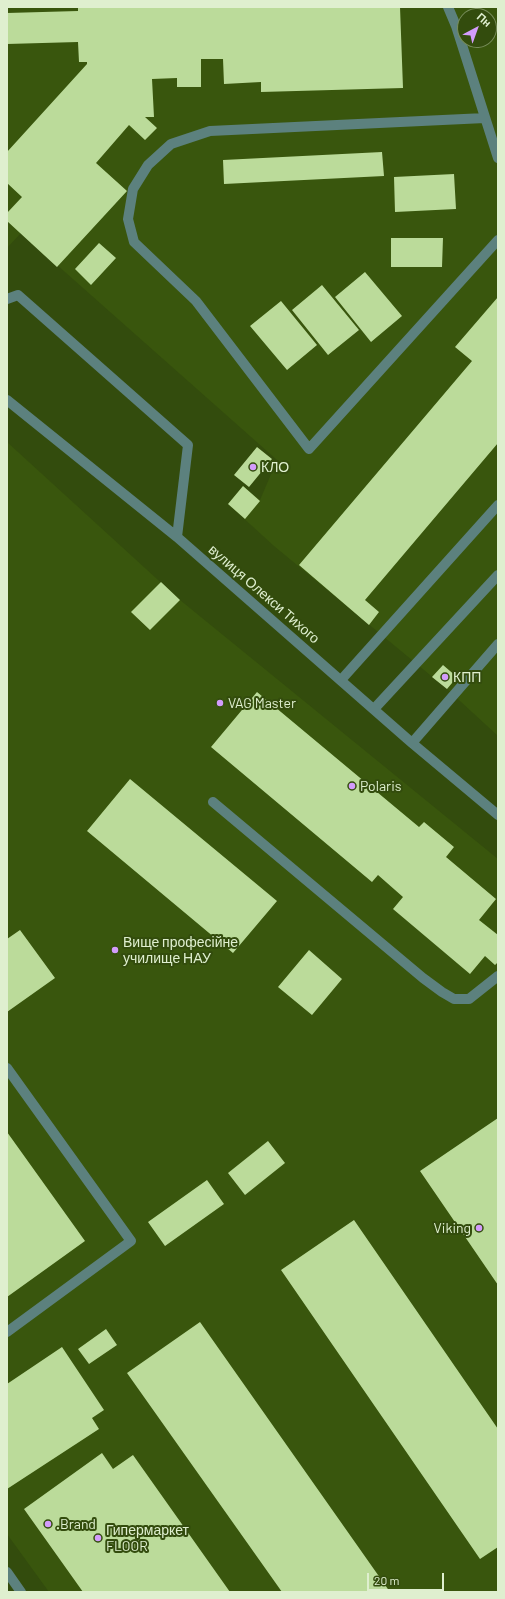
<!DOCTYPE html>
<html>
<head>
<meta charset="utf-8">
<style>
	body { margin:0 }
	#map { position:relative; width:505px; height:1599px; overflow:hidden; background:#334c0d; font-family:Barlow,sans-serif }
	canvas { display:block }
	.frame { position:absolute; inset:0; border:8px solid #dfefcf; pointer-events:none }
	.north { position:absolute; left:457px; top:8px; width:40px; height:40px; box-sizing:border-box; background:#334c0d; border:1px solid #788d5b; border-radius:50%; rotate:41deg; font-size:11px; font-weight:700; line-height:16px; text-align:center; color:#dfefcf }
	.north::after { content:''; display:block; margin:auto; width:14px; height:18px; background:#d39cfc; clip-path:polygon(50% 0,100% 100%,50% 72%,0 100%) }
	.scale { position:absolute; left:367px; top:1573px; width:77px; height:18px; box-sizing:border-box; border:2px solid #dfefcf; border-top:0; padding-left:5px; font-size:12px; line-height:14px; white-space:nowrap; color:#dfefcf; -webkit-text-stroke:3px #334c0d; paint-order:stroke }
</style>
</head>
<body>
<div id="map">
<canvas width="505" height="1599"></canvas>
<div class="frame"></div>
<div class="north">Пн</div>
<div class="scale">20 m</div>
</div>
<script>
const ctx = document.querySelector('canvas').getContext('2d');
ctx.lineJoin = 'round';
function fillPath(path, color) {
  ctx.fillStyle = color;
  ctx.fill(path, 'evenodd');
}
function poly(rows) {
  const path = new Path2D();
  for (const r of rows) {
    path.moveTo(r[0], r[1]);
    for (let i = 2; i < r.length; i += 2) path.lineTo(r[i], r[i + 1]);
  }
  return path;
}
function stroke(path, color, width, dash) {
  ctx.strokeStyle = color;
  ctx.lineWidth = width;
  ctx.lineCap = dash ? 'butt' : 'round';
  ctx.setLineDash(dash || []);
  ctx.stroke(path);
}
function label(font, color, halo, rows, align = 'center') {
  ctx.font = font + ' Barlow,sans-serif';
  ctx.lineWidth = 4;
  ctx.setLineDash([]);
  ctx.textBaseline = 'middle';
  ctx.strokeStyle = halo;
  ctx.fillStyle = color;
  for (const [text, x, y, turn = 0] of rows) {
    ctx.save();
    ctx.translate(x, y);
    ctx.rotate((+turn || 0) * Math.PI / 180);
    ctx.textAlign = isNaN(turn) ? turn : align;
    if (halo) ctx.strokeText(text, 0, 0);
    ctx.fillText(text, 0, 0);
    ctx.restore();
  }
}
const built = poly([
	[7,7,498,7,498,736,447,689,274,546,228,504,243,486,260,500,277,460,21,233,7,248],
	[465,16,489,16,489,40,465,40],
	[7,442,180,600,498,859,498,1592,49,1592,7,1534]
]);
const building = poly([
	[78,7,400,7,403,88,261,92,261,82,224,84,223,59,201,59,201,87,177,87,177,78,152,79,154,117,145,117,157,128,145,140,129,125,96,163,127,191,57,267,7,221,7,213,22,197,7,183,7,152,87,64,87,62,79,62,78,42,7,44,7,13,78,11],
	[382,152,384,176,224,184,223,160],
	[454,174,456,209,395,212,394,177],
	[391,238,443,238,442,267,391,267],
	[99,243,116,258,91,285,75,269],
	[365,272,402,316,371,342,335,297],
	[322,285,359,330,328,355,292,310],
	[498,297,498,443,365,600,379,612,369,625,299,565,472,361,455,347],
	[281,301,317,345,287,370,250,326],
	[257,447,272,459,249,487,234,475],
	[243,486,260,501,245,519,228,504],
	[161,582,180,600,150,630,131,612],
	[443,665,457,677,447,689,432,677],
	[257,692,419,827,424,822,454,847,446,857,496,899,479,920,498,935,498,962,495,965,485,956,470,974,393,909,403,897,378,875,372,882,211,747],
	[130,779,277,901,233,953,87,831],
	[20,930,55,978,7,1012,7,939],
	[309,950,342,979,312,1015,278,987],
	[498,1118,498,1285,420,1171],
	[7,1132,85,1241,7,1297],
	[268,1141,285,1163,245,1195,228,1173],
	[207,1180,224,1204,165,1246,148,1222],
	[354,1220,498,1429,498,1547,480,1559,281,1270],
	[200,1322,390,1592,282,1592,127,1373],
	[106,1329,117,1345,89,1364,78,1349],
	[62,1347,104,1410,92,1418,99,1429,7,1489,7,1384],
	[102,1453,113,1469,133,1455,230,1592,83,1592,24,1509]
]);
const minor = poly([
	[448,7,456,26,498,158],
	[485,118,210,131,171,144,148,165,133,189,128,219,134,242,196,301,309,449,498,240],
	[7,299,18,295,188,445,177,537],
	[7,400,177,537,412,743,498,815],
	[341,680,498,505],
	[374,709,498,575],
	[412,743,498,644],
	[213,802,423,978,442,992,454,999,469,999,498,976],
	[7,1068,131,1241,7,1332],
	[7,1572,21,1592]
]);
const markers = [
	[253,467,4,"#d39cfc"],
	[445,677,4,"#d39cfc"],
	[220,703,4,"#d39cfc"],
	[352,786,4,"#d39cfc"],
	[115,950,4,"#d39cfc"],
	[479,1228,4,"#d39cfc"],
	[48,1524,4,"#d39cfc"],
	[98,1538,4,"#d39cfc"]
];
const poiNames = [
	["КЛО",261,467],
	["КПП",453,677],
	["VAG Master",228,703],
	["Polaris",360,786],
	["Вище професійне",123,942],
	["училище НАУ",123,958],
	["Viking",471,1228,"right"],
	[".Brand",56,1524],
	["Гипермаркет",106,1530],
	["FLOOR",106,1546]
];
const streetNames = [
	["вулиця Олекси Тихого",264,594,41]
];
fillPath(built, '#39560d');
fillPath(building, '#bbdb9a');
stroke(minor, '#5c817e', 10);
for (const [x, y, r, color] of markers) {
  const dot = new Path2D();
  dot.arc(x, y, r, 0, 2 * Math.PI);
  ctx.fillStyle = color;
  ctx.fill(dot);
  stroke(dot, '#334c0d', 1.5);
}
label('14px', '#dfefcf', '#334c0d', poiNames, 'left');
label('14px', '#dfefcf', '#334c0d', streetNames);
</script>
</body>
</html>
